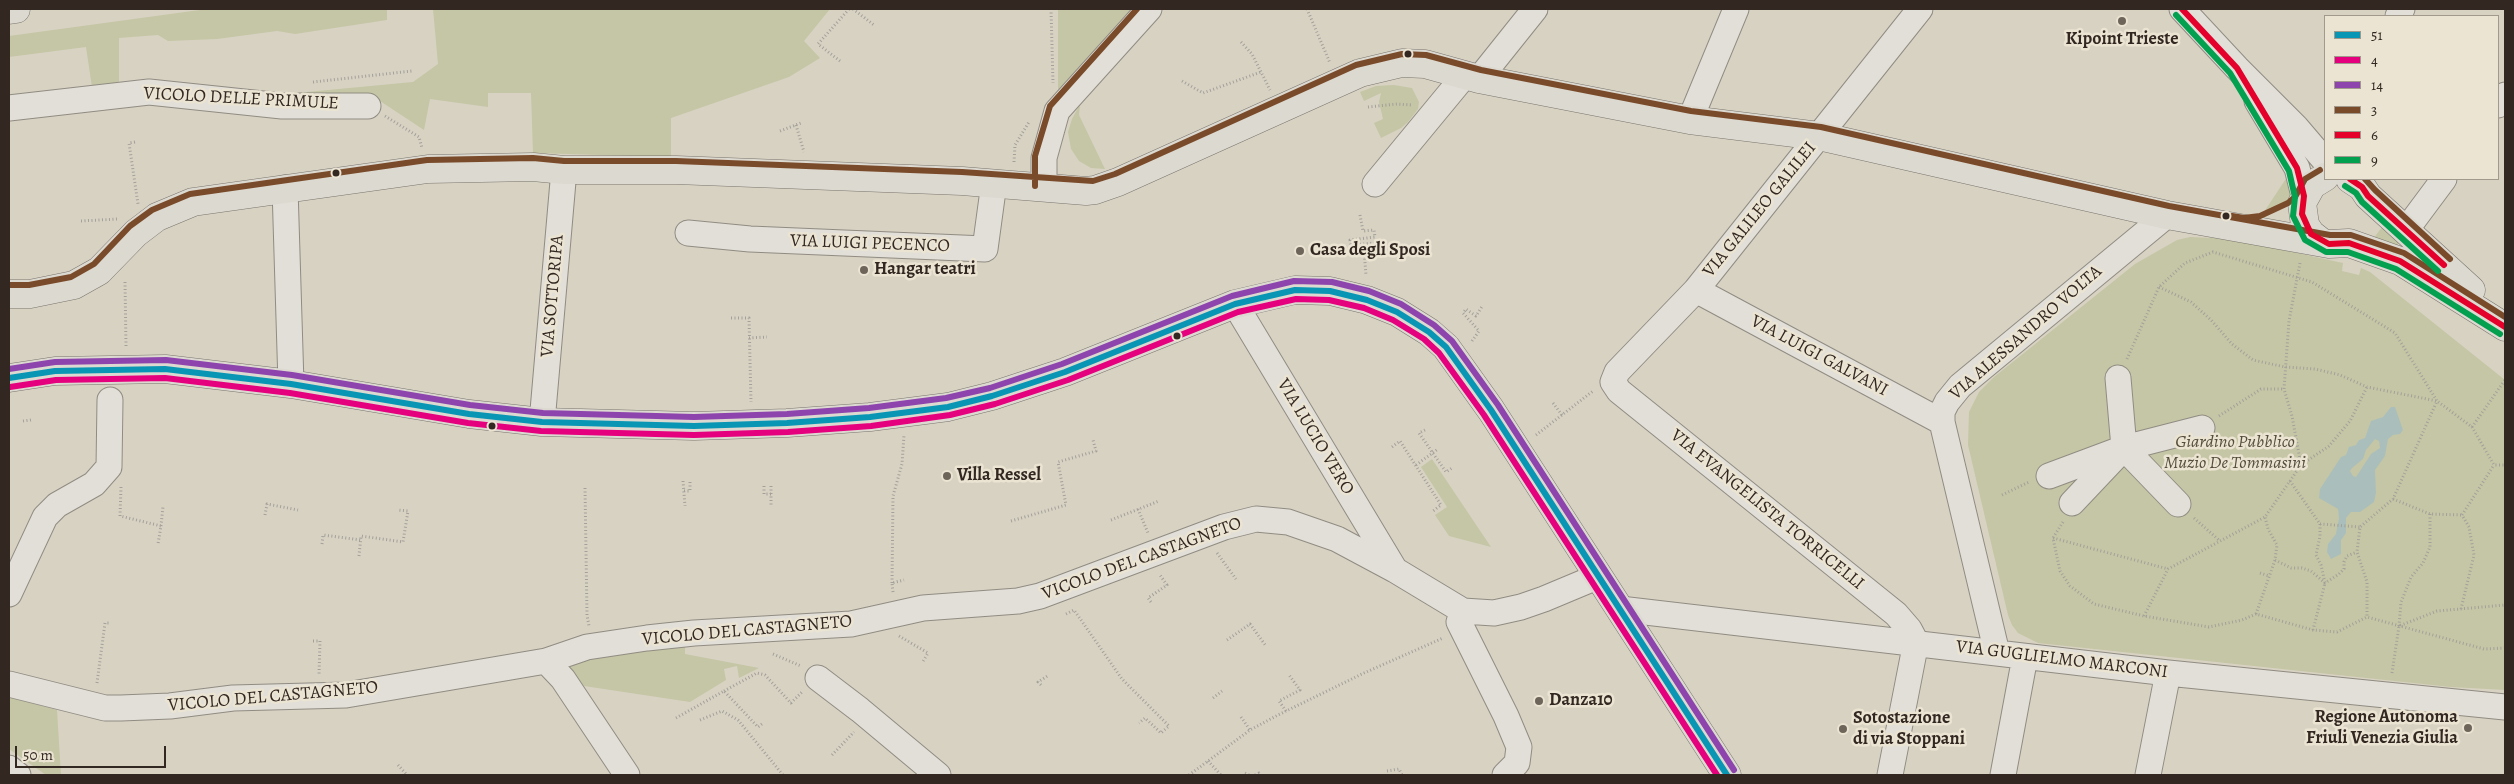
<!DOCTYPE html>
<html>
<head>
<meta charset="utf-8">
<style>
	body { margin:0 }
	#map { position:relative; width:2514px; height:784px; overflow:hidden; background:#d8d2c3; font-family:Alegreya,serif }
	canvas { display:block }
	.frame { position:absolute; inset:0; border:10px solid #332821; pointer-events:none }
	.legend { position:absolute; left:2324px; top:15px; width:175px; height:165px; box-sizing:border-box; background:#ebe4d3; border:1px solid #a1998c; margin:0; padding:6px 9px; list-style:none; font-size:15px; color:#332821 }
	.legend li { display:flex; align-items:center; gap:10px; height:25px }
	.legend b { width:25px; border:1px solid #a1998c }
	.scale { position:absolute; left:15px; top:746px; width:151px; height:22px; box-sizing:border-box; border:2px solid #332821; border-top:0; padding-left:6px; font-size:15px; line-height:18px; white-space:nowrap; color:#332821; -webkit-text-stroke:4px #ebe4d3; paint-order:stroke }
</style>
</head>
<body>
<div id="map">
<canvas width="2514" height="784"></canvas>
<div class="frame"></div>
<ul class="legend">
<li><b style="height:6px;background:#0896b4"></b>51</li>
<li><b style="height:6px;background:#e5007d"></b>4</li>
<li><b style="height:6px;background:#8e44ad"></b>14</li>
<li><b style="height:6px;background:#7a4b2a"></b>3</li>
<li><b style="height:6px;background:#e4002b"></b>6</li>
<li><b style="height:6px;background:#03a04f"></b>9</li>
</ul>
<div class="scale">50 m</div>
</div>
<script>
const ctx = document.querySelector('canvas').getContext('2d');
ctx.lineJoin = 'round';
function fillPath(path, color) {
  ctx.fillStyle = color;
  ctx.fill(path, 'evenodd');
}
function poly(rows) {
  const path = new Path2D();
  for (const r of rows) {
    path.moveTo(r[0], r[1]);
    for (let i = 2; i < r.length; i += 2) path.lineTo(r[i], r[i + 1]);
  }
  return path;
}
function stroke(path, color, width, dash) {
  ctx.strokeStyle = color;
  ctx.lineWidth = width;
  ctx.lineCap = dash ? 'butt' : 'round';
  ctx.setLineDash(dash || []);
  ctx.stroke(path);
}
function label(font, color, halo, rows, align = 'center') {
  ctx.font = font + ' Alegreya,serif';
  ctx.lineWidth = 5;
  ctx.setLineDash([]);
  ctx.textBaseline = 'middle';
  ctx.strokeStyle = halo;
  ctx.fillStyle = color;
  for (const [text, x, y, turn = 0] of rows) {
    ctx.save();
    ctx.translate(x, y);
    ctx.rotate((+turn || 0) * Math.PI / 180);
    ctx.textAlign = isNaN(turn) ? turn : align;
    if (halo) ctx.strokeText(text, 0, 0);
    ctx.fillText(text, 0, 0);
    ctx.restore();
  }
}
const green = poly([
	[207,9,387,9,387,20,295,34,277,31,217,39,168,41,158,35,119,38,119,85,92,87,86,47,9,57,9,36],
	[433,9,830,9,804,41,820,58,789,77,671,118,671,157,533,153,531,93,488,93,488,107,430,99,424,130,374,97,275,95,413,82,438,64],
	[1058,9,1137,9,1058,99],
	[1376,86,1394,85,1412,88,1419,102,1418,109,1408,122,1401,128,1381,138,1374,123,1383,119,1379,102,1381,93,1364,101,1360,92],
	[1080,104,1079,115,1105,169,1091,168,1079,161,1071,149,1068,132,1072,119],
	[2291,171,2293,187,2290,198,2275,212,2260,218],
	[2382,227,2400,241,2396,248,2373,239],
	[2190,237,2233,239,2343,263,2342,271,2359,275,2361,268,2370,272,2505,380,2505,690,2451,687,2038,643,2018,633,2012,625,2008,615,1968,445,1969,412,1979,392,1994,377,2135,264,2177,240],
	[1432,459,1491,547,1449,536,1435,515,1447,507,1421,467],
	[685,638,685,654,759,668,739,678,737,666,724,669,726,680,690,702,584,686,566,663],
	[9,697,57,710,61,775,46,775,9,749]
]);
const water = poly([
	[2391,407,2395,407,2403,430,2400,434,2393,435,2388,439,2385,456,2375,470,2376,493,2374,502,2360,512,2351,512,2346,518,2346,533,2341,540,2341,554,2331,559,2327,552,2328,544,2336,534,2339,518,2338,509,2319,498,2320,489,2341,457,2346,455,2349,447,2356,445,2359,440,2365,438,2371,421,2383,417],
	[2375,439,2379,441,2380,448,2371,454,2356,477,2353,476,2350,471,2352,468,2363,459,2366,450]
]);
const path = poly([
	[853,9,874,25],
	[1051,9,1053,83],
	[1307,9,1330,63],
	[1241,42,1252,54,1270,90],
	[840,61,818,44,849,9],
	[1182,81,1203,93,1261,72],
	[313,82,412,71],
	[1368,107,1397,104,1412,105],
	[385,116,419,137,422,148],
	[796,125,804,152],
	[780,131,801,123],
	[135,142,129,143,138,204],
	[1014,162,1015,145,1029,122],
	[1360,215,1363,231,1374,230,1375,237,1350,240,1351,245,1375,243,1376,249,1364,250,1366,275],
	[81,221,118,219],
	[2300,263,2289,321,2284,389,2292,416,2301,465],
	[125,282,126,346],
	[2159,287,2191,302,2211,320,2232,344,2253,360,2285,367,2315,369,2340,375,2367,387,2437,401,2472,427,2494,465,2505,465],
	[731,318,749,318,751,402],
	[749,338,767,337],
	[1472,341,1479,331,1463,313,1466,309,1476,316,1483,305],
	[2127,359,2159,287,2185,263,2213,252,2312,282,2395,333,2437,401,2393,499,2360,527,2357,552,2367,582,2367,617],
	[1553,403,1562,415],
	[2219,416,2261,389,2284,389],
	[23,421,31,420],
	[2472,427,2505,380],
	[1425,430,1419,433,1446,472,1452,468],
	[1536,435,1593,391],
	[1392,447,1400,441,1441,505,1433,511],
	[1416,465,1438,449],
	[683,481,685,506],
	[1005,481,1015,478],
	[2290,481,2320,524,2320,536,2316,555,2321,565,2325,583,2313,630],
	[764,486,764,494,771,494],
	[771,486,771,505],
	[121,487,120,516,161,526,158,544],
	[585,488,587,615,589,626],
	[684,491,690,491,690,481],
	[2002,495,2029,482],
	[2393,499,2430,514,2462,515],
	[1138,509,1148,533],
	[265,515,267,504,298,510],
	[2194,518,2220,541],
	[1111,520,1159,501],
	[1011,521,1066,505,1058,462,1096,451,1093,440],
	[2063,522,2053,538,2060,571,2070,586,2094,604,2144,616,2209,627,2242,620,2256,614,2313,630,2337,632,2367,617,2484,649,2505,648],
	[2320,524,2360,527],
	[161,526,163,506],
	[2053,538,2168,569],
	[322,544,323,535,361,540],
	[1217,553,1236,579],
	[359,556,361,536,403,542,408,511,398,510],
	[2275,560,2291,568,2302,568,2311,571,2325,583,2339,574,2344,569,2344,562,2347,556,2357,552],
	[2260,573,2269,576],
	[892,583,893,496,902,464,904,435],
	[893,592,892,583,904,580],
	[1151,602,1148,598,1167,585,1160,575],
	[2461,609,2474,555,2469,527,2462,515,2494,465],
	[1066,614,1074,610,1122,679,1169,726,1161,733,1145,718,1139,723],
	[2256,614,2275,560,2277,545,2268,529,2265,517],
	[2144,616,2168,569,2265,517,2301,465,2329,446,2350,421,2367,387],
	[2399,626,2401,602,2411,577,2423,563,2430,547,2430,514],
	[899,636,928,653,922,663],
	[1227,640,1250,624,1266,646],
	[313,641,320,641,319,675],
	[773,654,801,666],
	[2392,673,2399,626,2437,611,2505,605],
	[97,683,105,623,110,623],
	[1041,685,1038,682,1049,675],
	[724,691,757,673,765,675,791,703,802,692],
	[1213,698,1222,691],
	[1286,711,1279,701,1300,690,1289,675],
	[1241,717,1250,730],
	[676,718,724,691,758,727,762,724],
	[700,720,722,711,738,720,783,775],
	[832,755,854,732],
	[1208,761,1221,775],
	[398,765,407,775],
	[1387,771,1399,769,1402,775],
	[1245,773,1249,775],
	[1189,775,1250,730,1278,715,1364,673,1443,638],
	[1255,775,1259,773,1260,775]
]);
const minor = poly([
	[2182,9,2237,68,2296,127,2325,161],
	[2398,16,2402,9],
	[1479,79,1535,9],
	[2257,101,2297,168,2304,196],
	[2498,105,2505,95],
	[9,108,149,92,282,106,368,106],
	[1690,120,1736,9],
	[1375,184,1465,75],
	[1044,186,1044,158,1057,111,1149,9],
	[285,188,291,384],
	[2406,230,2444,179],
	[688,233,750,239,985,249,994,183],
	[1696,290,1942,422],
	[1235,304,1395,570],
	[542,422,564,170],
	[2124,448,2178,504],
	[2049,476,2124,448,2202,428],
	[2072,503,2124,448,2118,378],
	[9,594,45,517,57,505,94,484,109,467,110,400],
	[1620,609,2168,673,2505,707],
	[1463,611,1459,622,1506,716,1519,747,1517,763,1505,775],
	[1997,653,1942,422,1942,412,1947,402,1960,386,2167,215],
	[546,661,563,679,627,775],
	[818,678,860,710,938,775],
	[9,684,105,708,121,708,170,706,233,698,346,695,546,661,587,647,647,638,694,633,851,624,923,608,1018,601,1040,596,1224,527,1256,519,1288,522,1337,539,1395,570,1463,611,1494,613,1521,607,1544,599,1599,576],
	[9,768,18,775],
	[1890,775,1916,642,1909,629,1896,614,1619,391,1613,382,1617,372,1696,290,1920,9],
	[2003,775,2025,657],
	[2148,775,2168,673]
]);
const major = poly([
	[9,10,16,9],
	[2350,179,2362,187,2368,196,2471,290],
	[2320,241,2311,234,2305,225,2302,203,2312,185,2325,177],
	[9,294,30,294,74,285,99,271,136,233,157,217,193,202,428,169,533,167,564,170,676,170,962,181,1086,191,1095,190,1118,182,1360,73,1402,63,1425,64,1479,79,1690,120,1819,136,2167,215,2329,244,2349,243,2400,261,2505,327],
	[9,378,55,371,165,369,291,384,469,414,542,422,694,426,787,423,870,417,948,407,992,396,1065,372,1235,304,1295,290,1330,291,1367,300,1397,312,1429,332,1446,347,1491,410,1727,775]
]);
const bus1 = poly([
	[9,378,55,371,165,369,291,384,469,414,542,422,694,426,787,423,870,417,948,407,992,396,1065,372,1235,304,1295,290,1330,291,1367,300,1397,312,1429,332,1446,347,1491,410,1727,775]
]);
const bus2 = poly([
	[10,387,56,380,165,378,290,393,468,423,541,431,694,435,788,432,871,426,950,415,995,404,1068,380,1238,312,1296,299,1329,300,1364,308,1393,320,1424,339,1439,353,1484,415,1717,775]
]);
const bus3 = poly([
	[9,369,55,362,166,360,292,375,470,405,543,413,694,417,787,414,869,408,946,398,990,388,1062,364,1232,296,1294,281,1332,282,1369,291,1401,304,1434,325,1452,341,1498,405,1734,770]
]);
const bus4 = poly([
	[2365,179,2375,190,2450,259],
	[1035,186,1035,156,1050,106,1137,9],
	[2232,216,2244,218,2260,216,2288,203,2295,197,2305,179,2320,170],
	[9,285,29,285,71,277,94,264,130,226,152,210,190,194,427,160,533,158,564,161,676,161,962,172,1093,181,1115,174,1356,65,1402,54,1426,55,1481,70,1691,111,1821,127,2169,206,2330,235,2351,235,2404,253,2505,317]
]);
const bus5 = poly([
	[2182,9,2237,68,2297,168,2304,196,2302,214,2311,234,2329,244,2349,243,2400,261,2505,327],
	[2350,179,2362,187,2368,196,2444,265]
]);
const bus6 = poly([
	[2176,15,2230,73,2289,171,2295,197,2293,216,2305,240,2326,252,2348,252,2396,269,2500,334],
	[2345,186,2356,193,2362,202,2438,271]
]);
const markers = [
	[2122,21,5,"#6d645a"],
	[1408,54,4.5,"#332821"],
	[336,173,4.5,"#332821"],
	[2226,216,4.5,"#332821"],
	[1300,251,5,"#6d645a"],
	[864,270,5,"#6d645a"],
	[1177,336,4.5,"#332821"],
	[492,426,4.5,"#332821"],
	[947,476,5,"#6d645a"],
	[1539,701,5,"#6d645a"],
	[2468,728,5,"#6d645a"],
	[1843,729,5,"#6d645a"]
];
const poiNames = [
	["Kipoint Trieste",2122,40,"center"],
	["Casa degli Sposi",1310,251],
	["Hangar teatri",874,270],
	["Villa Ressel",957,476],
	["Danza10",1549,701],
	["Regione Autonoma",2458,718,"right"],
	["Friuli Venezia Giulia",2458,739,"right"],
	["Sotostazione",1853,719],
	["di via Stoppani",1853,740]
];
const streetNames = [
	["VICOLO DELLE PRIMULE",241,99,3],
	["VIA GALILEO GALILEI",1760,210,-51],
	["VIA LUIGI PECENCO",870,244,2],
	["VIA SOTTORIPA",553,296,-85],
	["VIA ALESSANDRO VOLTA",2026,333,-41],
	["VIA LUIGI GALVANI",1819,356,28],
	["VIA LUCIO VERO",1315,437,59],
	["VIA EVANGELISTA TORRICELLI",1767,510,39],
	["VICOLO DEL CASTAGNETO",1142,559,-20],
	["VICOLO DEL CASTAGNETO",747,631,-5],
	["VIA GUGLIELMO MARCONI",2062,660,7],
	["VICOLO DEL CASTAGNETO",273,697,-5]
];
const parkNames = [
	["Giardino Pubblico",2235,443],
	["Muzio De Tommasini",2235,464]
];
fillPath(green, '#c5c6a5');
fillPath(water, '#aabfbb');
stroke(minor, '#918c83', 27);
stroke(major, '#7a756d', 29);
stroke(path, '#a3a09a', 3, [1, 2.5]);
stroke(minor, '#e1dfd7', 25);
stroke(major, '#dcd9d1', 28);
stroke(bus1, '#0896b4', 6);
stroke(bus2, '#e5007d', 6);
stroke(bus3, '#8e44ad', 6);
stroke(bus4, '#7a4b2a', 6);
stroke(bus5, '#e4002b', 6);
stroke(bus6, '#03a04f', 6);
for (const [x, y, r, color] of markers) {
  const dot = new Path2D();
  dot.arc(x, y, r, 0, 2 * Math.PI);
  ctx.fillStyle = color;
  ctx.fill(dot);
  stroke(dot, '#ebe4d3', 2);
}
label('bold 18px', '#332821', '#ebe4d3', poiNames, 'left');
label('18px', '#332821', '#ebe4d3', streetNames);
label('italic 18px', '#544d3c', '#ebe4d3', parkNames);
</script>
</body>
</html>
